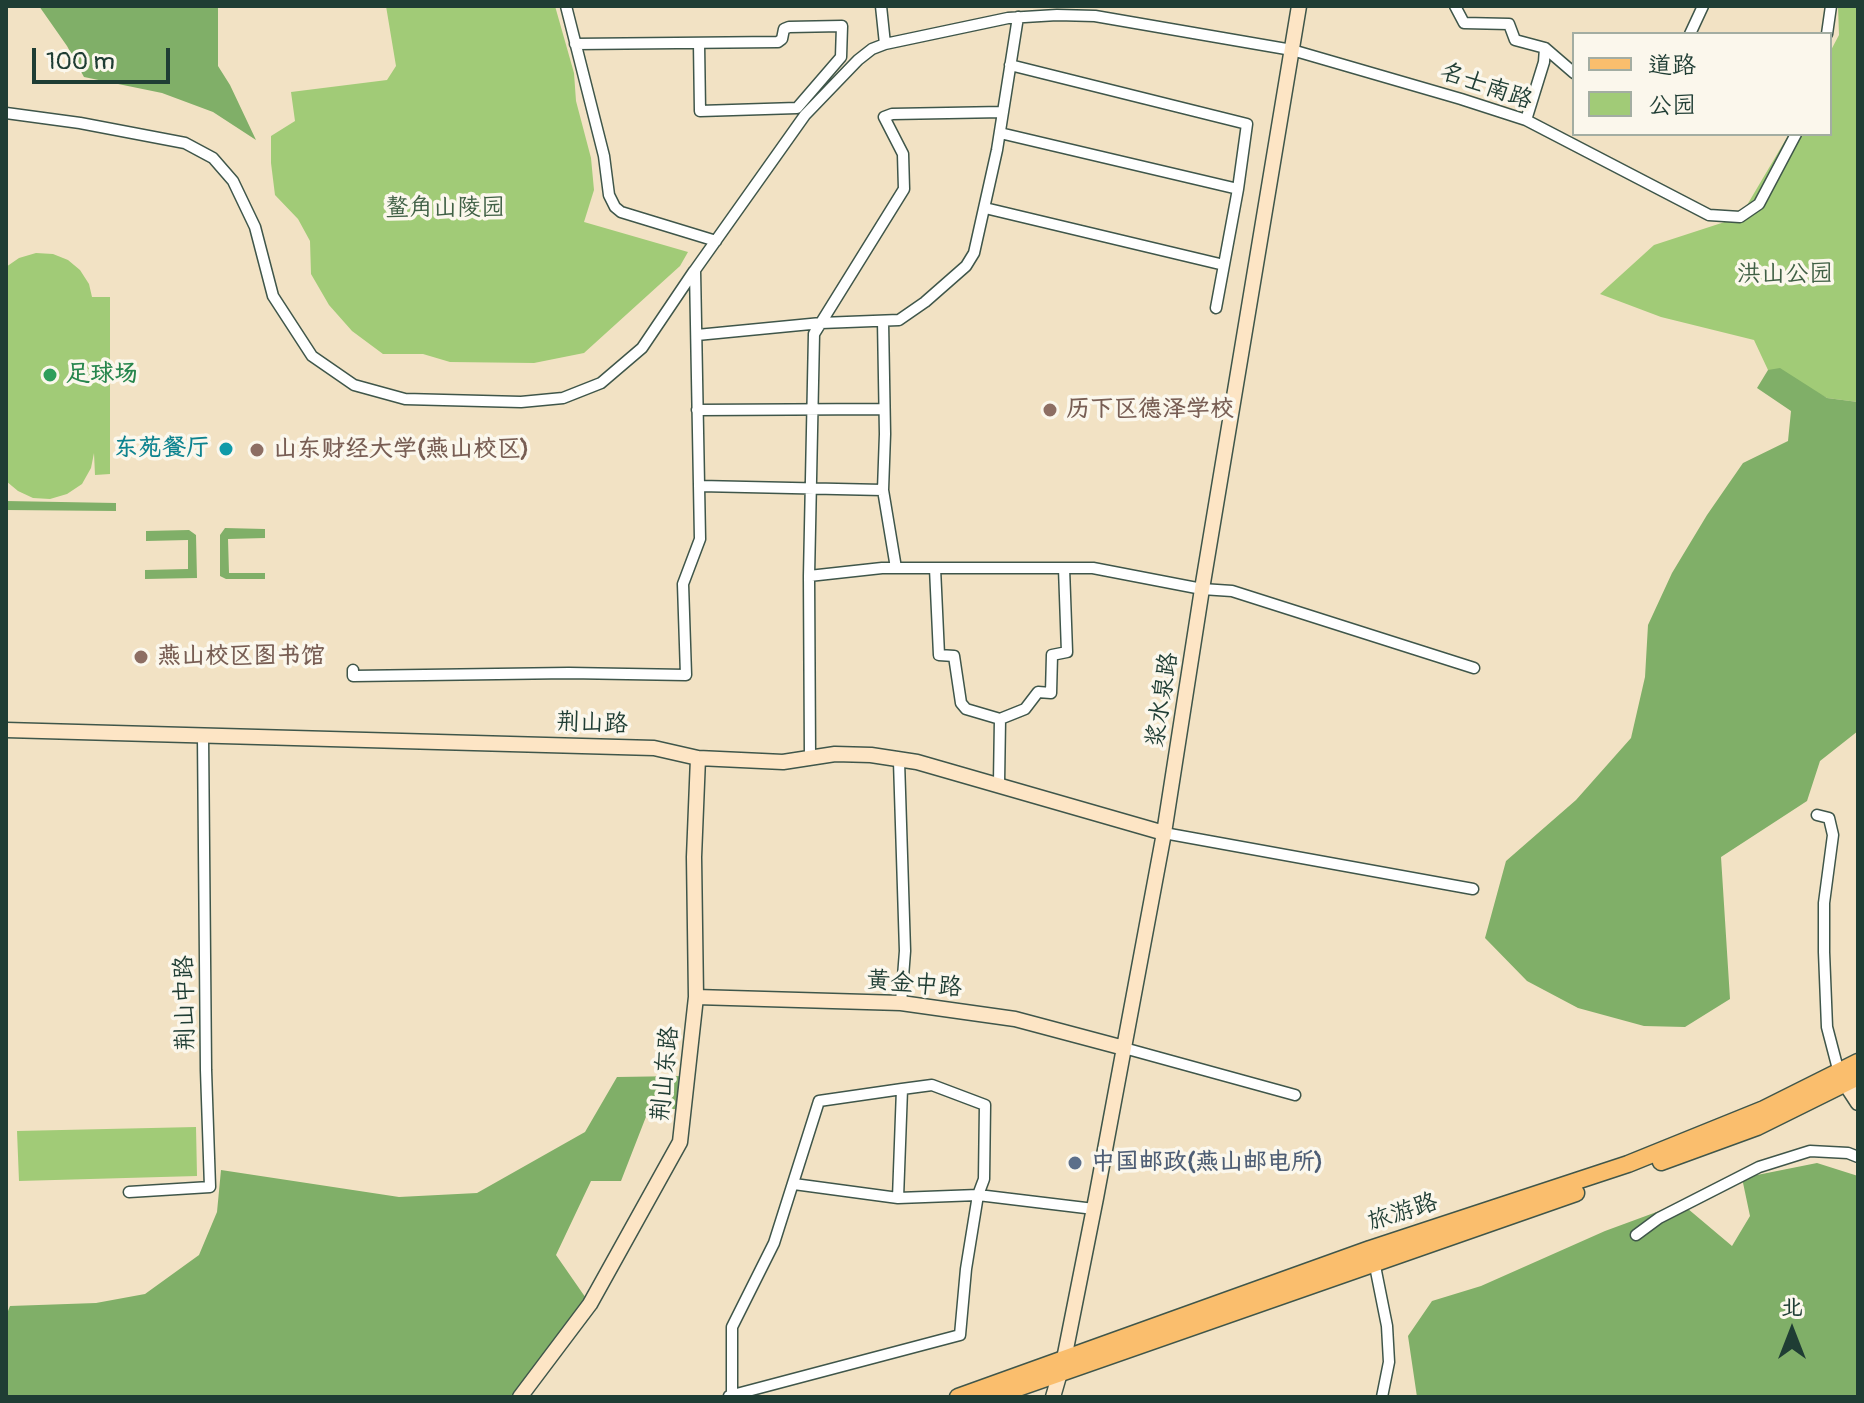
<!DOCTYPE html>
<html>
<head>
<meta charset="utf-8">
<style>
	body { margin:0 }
	#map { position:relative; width:1864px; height:1403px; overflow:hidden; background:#f2e2c4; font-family:Pangolin,"LXGW WenKai TC",sans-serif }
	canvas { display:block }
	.frame { position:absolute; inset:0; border:8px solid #1f3d34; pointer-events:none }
	.legend { position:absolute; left:1572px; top:32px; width:260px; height:104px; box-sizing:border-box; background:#fbf7ec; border:2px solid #a3ada2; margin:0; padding:10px 14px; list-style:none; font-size:24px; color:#1f3d34 }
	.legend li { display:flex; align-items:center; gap:16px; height:40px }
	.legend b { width:40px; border:2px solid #a3ada2 }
	.north { position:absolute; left:1752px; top:1291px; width:80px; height:80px; -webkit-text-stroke:6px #fbf7ec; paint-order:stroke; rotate:0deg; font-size:22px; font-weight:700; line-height:32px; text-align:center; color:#1f3d34 }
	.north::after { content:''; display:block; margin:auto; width:28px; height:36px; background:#1f3d34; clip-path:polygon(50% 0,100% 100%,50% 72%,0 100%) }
	.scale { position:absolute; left:32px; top:48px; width:138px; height:36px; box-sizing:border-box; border:4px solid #1f3d34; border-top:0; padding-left:10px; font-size:24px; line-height:28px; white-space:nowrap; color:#1f3d34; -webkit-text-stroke:6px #fbf7ec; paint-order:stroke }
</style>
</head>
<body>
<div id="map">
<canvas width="1864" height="1403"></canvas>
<div class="frame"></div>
<ul class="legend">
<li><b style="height:10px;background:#fabe6d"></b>道路</li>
<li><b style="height:22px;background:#a1cb77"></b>公园</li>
</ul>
<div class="north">北</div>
<div class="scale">100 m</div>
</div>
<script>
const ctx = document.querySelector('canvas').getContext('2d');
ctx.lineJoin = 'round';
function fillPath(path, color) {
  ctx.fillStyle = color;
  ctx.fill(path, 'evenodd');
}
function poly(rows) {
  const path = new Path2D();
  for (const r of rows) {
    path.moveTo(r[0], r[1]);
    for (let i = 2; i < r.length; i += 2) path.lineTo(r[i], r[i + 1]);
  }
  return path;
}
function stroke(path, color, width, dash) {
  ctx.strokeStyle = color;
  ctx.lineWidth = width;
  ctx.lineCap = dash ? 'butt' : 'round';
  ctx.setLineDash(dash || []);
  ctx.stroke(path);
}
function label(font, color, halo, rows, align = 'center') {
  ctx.font = font + ' Pangolin,"LXGW WenKai TC",sans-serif';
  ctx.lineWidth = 7;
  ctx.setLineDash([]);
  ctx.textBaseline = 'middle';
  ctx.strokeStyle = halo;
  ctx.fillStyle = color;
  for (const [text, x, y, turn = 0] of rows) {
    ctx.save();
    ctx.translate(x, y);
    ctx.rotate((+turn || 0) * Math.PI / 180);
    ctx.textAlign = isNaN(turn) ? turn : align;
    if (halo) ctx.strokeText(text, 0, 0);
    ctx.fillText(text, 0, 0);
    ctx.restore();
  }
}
const green = poly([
	[386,6,555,6,574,73,576,101,591,158,594,190,584,222,688,252,680,266,584,353,534,363,450,362,423,354,383,354,352,331,329,305,311,274,310,241,298,219,275,195,271,163,271,136,295,121,291,92,387,80,396,66],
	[1838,6,1858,6,1858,402,1827,398,1768,370,1754,340,1661,317,1600,294,1654,245,1740,217,1789,134,1830,134,1830,52,1839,35],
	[36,253,53,254,68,260,80,270,89,284,92,297,110,297,110,474,95,475,94,453,91,468,82,484,67,494,50,499,33,498,18,491,6,481,6,267,19,258],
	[196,1127,197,1176,19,1181,17,1131]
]);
const forest = poly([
	[39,6,218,6,218,66,230,85,256,140,213,112,162,93,84,77,67,46],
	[1780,368,1827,398,1858,402,1858,731,1820,761,1807,801,1721,857,1730,999,1685,1027,1644,1026,1578,1008,1527,981,1485,938,1506,861,1576,800,1631,738,1645,677,1648,625,1672,573,1707,515,1743,463,1788,441,1791,411,1757,388,1768,370],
	[6,501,116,503,116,511,6,510],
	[225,528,265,529,265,538,228,539,229,573,265,573,265,579,226,579,220,576,220,535],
	[189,530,196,535,197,578,145,579,145,570,188,569,188,540,146,541,146,531],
	[681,1076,679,1109,649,1109,621,1181,591,1181,556,1255,590,1304,520,1397,6,1397,6,1316,10,1306,96,1303,145,1294,199,1255,217,1212,221,1170,399,1197,477,1193,585,1132,617,1077],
	[1817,1163,1858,1176,1858,1397,1417,1397,1408,1336,1432,1301,1481,1286,1605,1231,1681,1203,1732,1246,1750,1216,1742,1178]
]);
const street = poly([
	[566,6,604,156,609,195,615,207,621,212,716,241],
	[881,6,885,44],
	[1455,6,1464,23,1509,24,1515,40,1545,48,1544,62,1526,120],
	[1690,34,1703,6],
	[1827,34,1831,6],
	[575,44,778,42,782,39,784,29,789,27,842,26,841,57,797,108,700,111,699,43],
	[1545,48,1574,73],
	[1010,65,1247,124,1238,189],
	[6,113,80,123,185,143,213,158,233,181,255,227,273,296,312,356,354,385,405,399,521,402,563,398,601,383,642,348,694,271],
	[1000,133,1238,189,1216,308],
	[985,208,1224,265],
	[883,321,885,434,883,490,896,568],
	[697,335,821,323,899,320,925,302,966,266,974,253,997,150,1018,17],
	[697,410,884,409],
	[700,486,883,490],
	[935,568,939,655,954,656,961,703,966,709,1000,719],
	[809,576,814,334,904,189,903,154,884,117,892,114,1003,112],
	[353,670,353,676,569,673,686,675,683,584,700,539,695,270,805,115,858,60,872,49,885,44,1008,18,1057,15,1095,16,1292,50,1461,99,1526,120,1709,215,1740,217,1759,204,1796,134],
	[810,757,809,576,882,568,1093,568,1202,589,1232,591,1474,668],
	[899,761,905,951,901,1003],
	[999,783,1000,719,1025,709,1038,692,1051,693,1052,655,1067,652,1064,568],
	[1817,815,1829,818,1833,835,1824,903,1824,952,1827,1027,1839,1073],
	[1164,833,1473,889],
	[1124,1048,1295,1095],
	[794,1184,898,1198],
	[129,1192,210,1187,206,1070,203,736],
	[1636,1235,1659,1218,1759,1167,1810,1151,1848,1153,1858,1157],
	[1374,1261,1387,1326,1389,1362,1382,1397],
	[732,1394,732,1327,774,1243,819,1101,902,1089,932,1085,985,1105,984,1179,978,1195,898,1198,902,1089],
	[729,1396,960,1335,966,1269,978,1195,1094,1209]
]);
const secondary = poly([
	[6,730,654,748,698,758,783,762,835,754,871,755,917,762,1164,833],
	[696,997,901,1003,1015,1019,1124,1048],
	[1841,1077,1858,1103],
	[520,1397,590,1304,680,1142,696,997,694,857,698,758],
	[1053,1397,1064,1359,1096,1198,1164,833,1202,589,1299,6]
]);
const primary = poly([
	[1661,1162,1757,1127,1858,1077],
	[958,1397,1370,1249,1628,1164,1764,1109,1858,1062],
	[992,1397,1576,1193]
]);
const markers = [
	[50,375,8,"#2e9e5b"],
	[1050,410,8,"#8d6e63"],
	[226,449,8,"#0f9aa8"],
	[257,450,8,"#8d6e63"],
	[141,657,8,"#8d6e63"],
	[1075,1163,8,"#5c6f8a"]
];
const streetNames = [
	["名士南路",1486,87,19],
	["浆水泉路",1163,700,-81],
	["荆山路",592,724,2],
	["黄金中路",914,985,5],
	["荆山中路",186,1003,-91],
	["荆山东路",666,1074,-84],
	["旅游路",1403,1213,-18]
];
const parkNames = [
	["鳌角山陵园",445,209],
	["洪山公园",1785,275]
];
const leisureNames = [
	["足球场",66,375]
];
const educationNames = [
	["历下区德泽学校",1066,410],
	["山东财经大学(燕山校区)",273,450],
	["燕山校区图书馆",157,657]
];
const cultureNames = [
	["东苑餐厅",210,449]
];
const serviceNames = [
	["中国邮政(燕山邮电所)",1091,1163]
];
fillPath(green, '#a1cb77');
fillPath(forest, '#80af68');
stroke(street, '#3f564a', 13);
stroke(secondary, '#3f564a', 17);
stroke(primary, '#3f564a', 19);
stroke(street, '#fff', 10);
stroke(secondary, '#fde5c5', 14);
stroke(primary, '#fabe6d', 16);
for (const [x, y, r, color] of markers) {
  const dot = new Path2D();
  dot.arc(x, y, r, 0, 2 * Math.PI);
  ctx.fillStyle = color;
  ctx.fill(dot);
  stroke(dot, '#fbf7ec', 3);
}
label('24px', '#1f3d34', '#fbf7ec', streetNames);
label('24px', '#406045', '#fbf7ec', parkNames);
label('bold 24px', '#27864d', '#fbf7ec', leisureNames, 'left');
label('bold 24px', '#785e54', '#fbf7ec', educationNames, 'left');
label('bold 24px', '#0d838f', '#fbf7ec', cultureNames, 'right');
label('bold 24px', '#4e5e75', '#fbf7ec', serviceNames, 'left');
</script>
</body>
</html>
